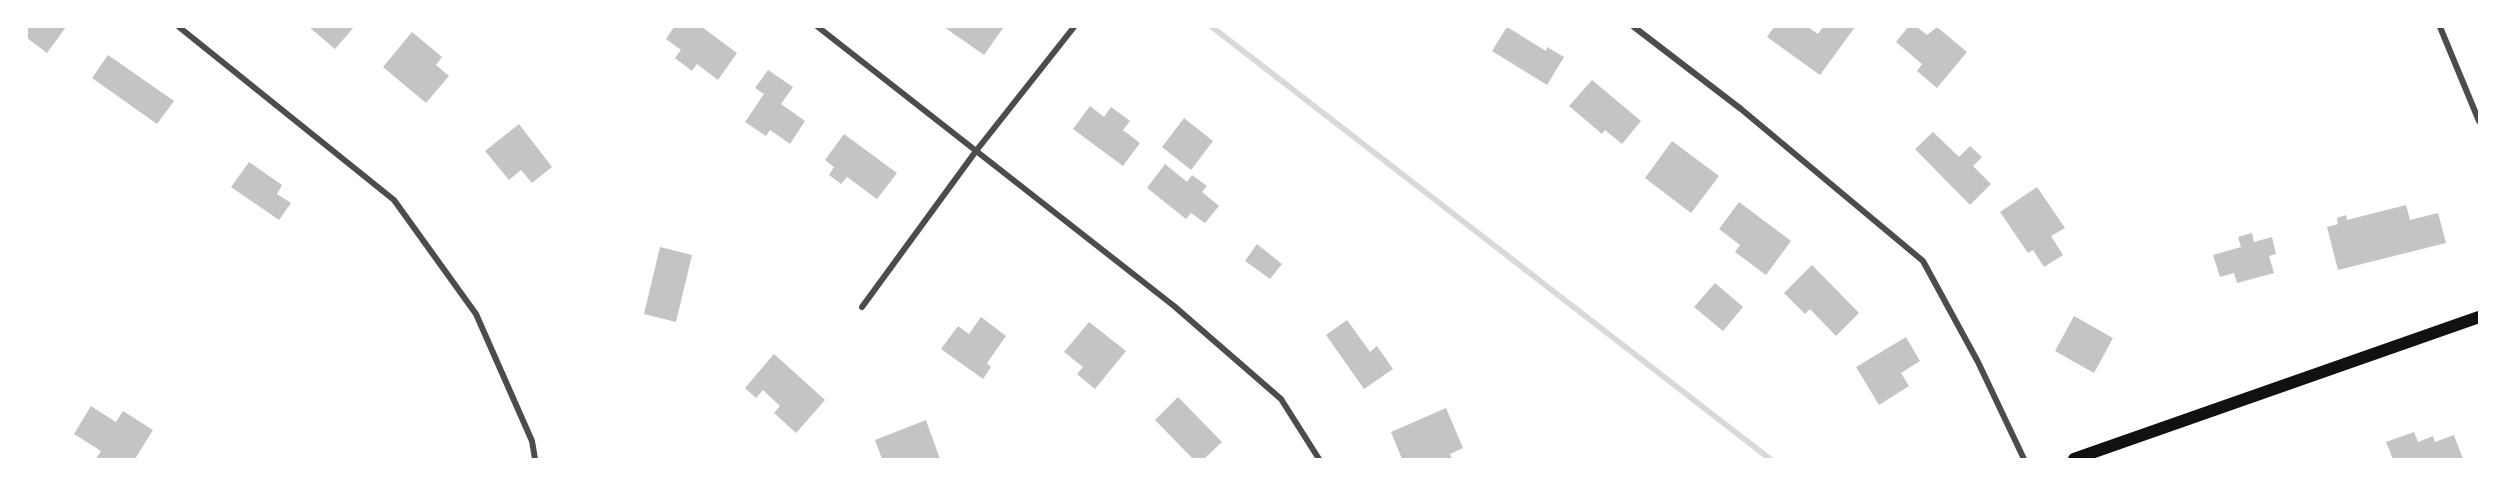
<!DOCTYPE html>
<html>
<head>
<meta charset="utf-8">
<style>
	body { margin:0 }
	#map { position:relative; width:2506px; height:486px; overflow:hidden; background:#fff; font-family:Georgia,serif }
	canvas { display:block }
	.frame { position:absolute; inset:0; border:28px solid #fff; pointer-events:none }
</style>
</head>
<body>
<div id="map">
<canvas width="2506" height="486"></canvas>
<div class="frame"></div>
</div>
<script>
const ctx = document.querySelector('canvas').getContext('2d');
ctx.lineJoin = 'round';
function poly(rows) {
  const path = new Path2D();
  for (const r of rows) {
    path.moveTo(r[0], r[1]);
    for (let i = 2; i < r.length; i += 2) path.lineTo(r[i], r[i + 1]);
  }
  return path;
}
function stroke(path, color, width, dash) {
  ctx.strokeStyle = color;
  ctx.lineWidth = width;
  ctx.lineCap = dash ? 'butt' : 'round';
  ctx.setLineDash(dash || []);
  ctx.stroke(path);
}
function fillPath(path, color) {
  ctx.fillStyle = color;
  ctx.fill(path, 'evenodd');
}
const stream = poly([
	[1212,27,1770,459]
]);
const building = poly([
	[27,27,66,27,47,53,27,38],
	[309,27,354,27,335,49],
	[674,27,702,27,737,53,718,80,697,64,692,71,675,58,681,50,666,39],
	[944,27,1001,27,1003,28,984,55],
	[1507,27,1546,51,1547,47,1564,57,1547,85,1492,51],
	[1774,27,1808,27,1818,34,1823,27,1855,27,1820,75,1767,37],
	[1908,27,1917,27,1927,35,1937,27,1967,52,1937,88,1917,71,1922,64,1896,42],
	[412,32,442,57,436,65,449,76,426,103,383,67],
	[108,55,174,101,157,124,92,78],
	[768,70,793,87,781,104,805,121,790,144,770,130,766,136,745,122,764,94,755,88],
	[1592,80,1641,121,1622,144,1605,130,1602,134,1569,106],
	[1090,106,1104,117,1111,107,1130,121,1123,130,1140,143,1123,166,1073,129],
	[1184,118,1213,141,1191,170,1162,147],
	[519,124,552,167,532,183,521,170,509,180,485,151],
	[1933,132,1959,157,1970,146,1982,157,1973,166,1991,184,1970,205,1915,149],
	[844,134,897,173,877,199,847,177,841,184,829,175,834,167,825,160],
	[1672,141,1719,176,1691,213,1645,178],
	[249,162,282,185,277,194,291,203,279,220,231,187],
	[1165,164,1187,182,1192,175,1207,186,1202,192,1219,206,1205,223,1191,213,1186,219,1147,188],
	[2037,187,2065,228,2051,236,2063,255,2044,267,2033,250,2028,253,2000,212],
	[1739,202,1791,241,1766,275,1735,252,1740,245,1719,229],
	[2406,205,2410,220,2438,213,2446,243,2338,270,2327,227,2338,224,2337,218,2346,215,2347,220],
	[2252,233,2254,242,2272,237,2276,254,2269,256,2274,273,2237,283,2234,273,2220,277,2213,255,2241,247,2238,237],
	[1257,244,1282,264,1270,279,1245,261],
	[660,247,692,255,676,322,644,314],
	[1812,265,1859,313,1836,336,1810,309,1805,314,1784,293],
	[1715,283,1743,307,1723,331,1694,307],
	[2074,316,2113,338,2094,373,2055,351],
	[981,317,1006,336,987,363,991,367,983,379,941,349,958,326,969,334],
	[1347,320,1370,352,1377,346,1393,369,1364,389,1326,335],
	[1089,322,1126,351,1095,389,1077,374,1083,367,1064,352],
	[1906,337,1920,361,1901,373,1909,386,1879,405,1856,367],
	[774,354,825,400,796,433,774,413,780,406,763,390,756,398,745,388],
	[1178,397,1222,442,1204,459,1193,459,1155,420],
	[91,406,116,422,123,411,153,430,135,459,96,459,101,451,74,434],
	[1446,408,1463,448,1450,454,1452,459,1402,459,1391,432],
	[926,420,940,459,882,459,875,440],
	[2414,432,2418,442,2433,436,2435,442,2454,435,2463,459,2393,459,2386,442]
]);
const minor = poly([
	[179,27,394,200,476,314,532,441,535,459],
	[818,27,1174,306,1281,399,1319,459],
	[1634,27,1741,109,1923,261,1978,362,2024,459],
	[2440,27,2479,121],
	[862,307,976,151,1074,27]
]);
const secondary = poly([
	[2074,459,2479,317]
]);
stroke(stream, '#d9d9d9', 6);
fillPath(building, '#c4c4c4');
stroke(minor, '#4c4c4c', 6);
stroke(secondary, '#111', 12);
</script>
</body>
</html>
